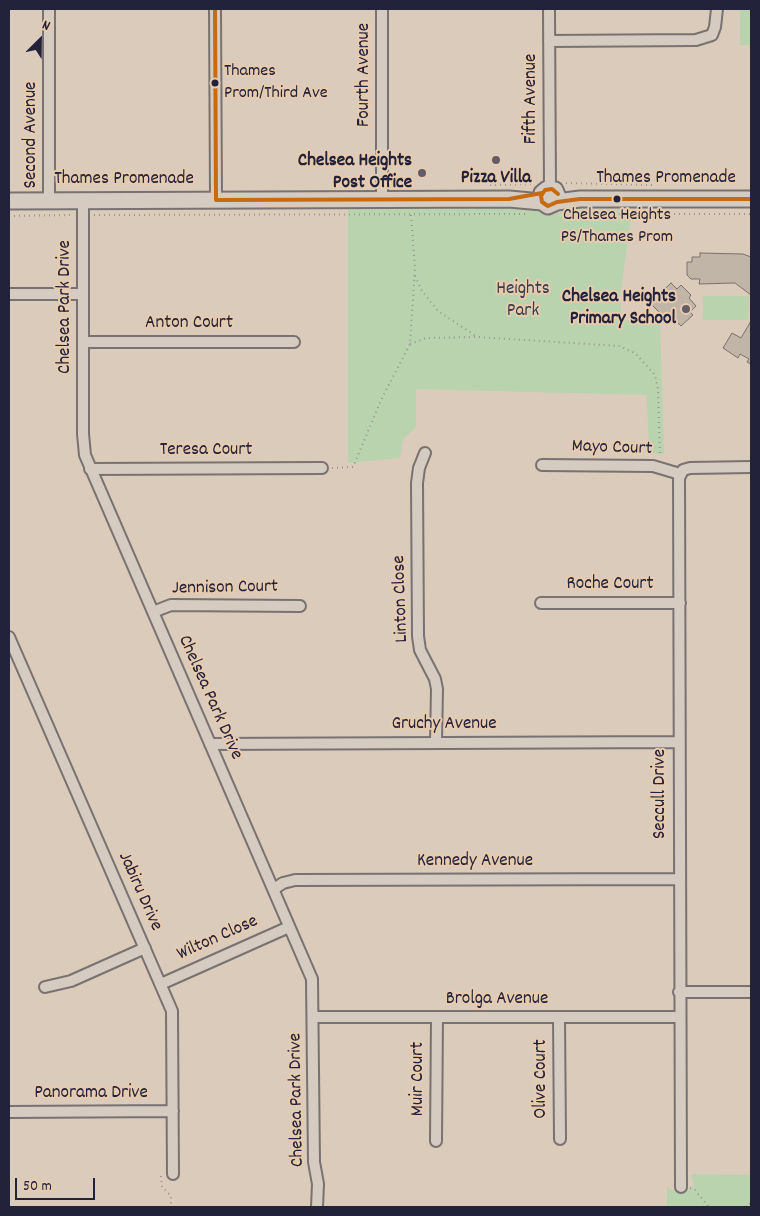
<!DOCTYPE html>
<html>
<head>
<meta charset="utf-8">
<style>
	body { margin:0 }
	#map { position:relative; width:760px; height:1216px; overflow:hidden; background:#dacbbb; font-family:Dekko,sans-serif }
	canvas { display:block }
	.frame { position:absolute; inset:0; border:10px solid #22223b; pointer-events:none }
	.north { position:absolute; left:15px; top:15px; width:50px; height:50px; -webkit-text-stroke:4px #e7cbae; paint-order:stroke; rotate:23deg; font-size:14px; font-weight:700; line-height:20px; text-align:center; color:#22223b }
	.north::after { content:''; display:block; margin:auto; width:18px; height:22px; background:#22223b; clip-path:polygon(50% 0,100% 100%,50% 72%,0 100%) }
	.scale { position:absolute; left:15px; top:1178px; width:80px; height:22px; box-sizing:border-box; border:2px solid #22223b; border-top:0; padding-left:6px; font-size:15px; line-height:18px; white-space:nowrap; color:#22223b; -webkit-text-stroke:4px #e7cbae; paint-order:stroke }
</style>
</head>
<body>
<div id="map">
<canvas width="760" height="1216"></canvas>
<div class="frame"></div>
<div class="north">N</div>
<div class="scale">50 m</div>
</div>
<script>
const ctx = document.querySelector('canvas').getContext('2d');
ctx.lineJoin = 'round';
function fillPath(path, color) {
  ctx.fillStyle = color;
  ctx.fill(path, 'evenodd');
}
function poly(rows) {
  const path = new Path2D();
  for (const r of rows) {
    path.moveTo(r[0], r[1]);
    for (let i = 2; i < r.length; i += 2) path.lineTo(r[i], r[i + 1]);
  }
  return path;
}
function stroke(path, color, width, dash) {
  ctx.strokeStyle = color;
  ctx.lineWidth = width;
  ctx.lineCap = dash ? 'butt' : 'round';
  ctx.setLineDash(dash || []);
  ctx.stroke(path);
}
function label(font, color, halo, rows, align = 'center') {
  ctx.font = font + ' Dekko,sans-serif';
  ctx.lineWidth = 4;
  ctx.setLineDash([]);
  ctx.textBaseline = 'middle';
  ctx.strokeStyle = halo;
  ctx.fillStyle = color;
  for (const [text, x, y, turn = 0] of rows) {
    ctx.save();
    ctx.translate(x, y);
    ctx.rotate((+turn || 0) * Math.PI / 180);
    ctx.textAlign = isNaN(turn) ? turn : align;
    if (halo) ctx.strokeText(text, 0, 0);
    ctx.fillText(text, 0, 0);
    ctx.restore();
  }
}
const green = poly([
	[740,9,751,9,751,45,740,45],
	[539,208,555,214,573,208,632,210,620,297,622,320,660,322,664,454,649,453,647,395,416,389,416,427,403,439,400,458,348,463,348,209],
	[703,296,749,296,748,320,703,320],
	[691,1174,751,1175,751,1207,667,1207,667,1186,671,1190,689,1190,692,1186,695,1188]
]);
const building = poly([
	[700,253,743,254,751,257,751,295,735,283,699,284,700,279,691,279,687,275,687,262,692,262,692,257,700,257,700,253],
	[671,283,677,289,681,285,691,295,689,298,696,306,690,312,693,315,681,326,673,318,669,322,650,303,671,283],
	[751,321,751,364,747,362,749,359,740,354,738,358,723,348,732,333,741,338,751,321]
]);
const path = poly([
	[566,183,656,185],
	[490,185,533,184],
	[569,214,751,214],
	[94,215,526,214],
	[9,216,74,215],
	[415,276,422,291,438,311,476,336],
	[410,344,426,338,478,337,619,346,635,353,655,375,658,389,660,457],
	[332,468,353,467,382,398,410,344,415,268,411,215],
	[161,1176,162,1187,171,1196,171,1207],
	[690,1188,695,1190,709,1207],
	[745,1207,751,1203]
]);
const street = poly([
	[49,9,49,201],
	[215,9,216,200],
	[549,9,550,189],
	[549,41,696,40,712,35,715,27,717,9],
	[83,200,83,434,85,455,312,979,314,1162,318,1184,317,1207],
	[382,201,382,9],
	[9,294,83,294],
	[83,342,294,342],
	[425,453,419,468,417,483,418,636,420,650,435,679,437,689,436,742],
	[542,465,653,466,680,474],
	[90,469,322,468],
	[541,603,680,603],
	[153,612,171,605,300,606],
	[9,637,172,1011,173,1174],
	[210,744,679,742],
	[274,889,283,883,295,880,679,879],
	[161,984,289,927],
	[45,987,71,981,145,948],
	[679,992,751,992],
	[314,1017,680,1017],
	[559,1018,560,1139],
	[9,1112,173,1111],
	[436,1141,437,1018],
	[681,1187,679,478,683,470,690,468,751,467]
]);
const secondary = poly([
	[9,201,509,199,542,202],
	[557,202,558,197,555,190,547,189,542,193,542,202,548,206,557,202,580,199,751,199]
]);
const bus1 = poly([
	[215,9,216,200],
	[558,194,552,189,545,190,541,196,542,202,548,206,557,202,580,199,751,199],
	[216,200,509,199,542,193]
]);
const markers = [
	[215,83,4.5,"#22223b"],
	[496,160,5,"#625d68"],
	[422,173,5,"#625d68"],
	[617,199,4.5,"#22223b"],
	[686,309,5,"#625d68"]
];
const busNames = [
	["Thames",224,73],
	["Prom/Third Ave",224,95],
	["Chelsea Heights",617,217,"center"],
	["PS/Thames Prom",617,239,"center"]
];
const streetNames = [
	["Fourth Avenue",365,75,-90],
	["Fifth Avenue",532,99,-90],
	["Second Avenue",32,135,-90],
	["Thames Promenade",666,179],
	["Thames Promenade",124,180],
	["Chelsea Park Drive",66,307,-90],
	["Anton Court",189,324],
	["Mayo Court",612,449,2],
	["Teresa Court",206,451],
	["Roche Court",610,585],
	["Jennison Court",225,589,-1],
	["Linton Close",402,599,-92],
	["Chelsea Park Drive",209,698,66],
	["Gruchy Avenue",444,725],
	["Seccull Drive",661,794,-90],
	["Kennedy Avenue",475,862],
	["Jabiru Drive",139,892,66],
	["Wilton Close",218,939,-24],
	["Brolga Avenue",497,1000],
	["Muir Court",419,1079,-90],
	["Olive Court",542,1079,-90],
	["Panorama Drive",91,1094],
	["Chelsea Park Drive",298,1100,-91]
];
const poiNames = [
	["Chelsea Heights",412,162],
	["Post Office",412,184],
	["Pizza Villa",496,179,"center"],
	["Chelsea Heights",676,298],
	["Primary School",676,320]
];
const parkNames = [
	["Heights",523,290],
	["Park",523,312]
];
fillPath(green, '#b8d3ae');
fillPath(building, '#c1b5a7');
stroke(building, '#797270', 1);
stroke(street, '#797270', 14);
stroke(secondary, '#797270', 19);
stroke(path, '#9b9490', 2, [1, 4]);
stroke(street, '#d5cbc0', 10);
stroke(secondary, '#d5cbc0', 15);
stroke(bus1, '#c86a0f', 4);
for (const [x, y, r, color] of markers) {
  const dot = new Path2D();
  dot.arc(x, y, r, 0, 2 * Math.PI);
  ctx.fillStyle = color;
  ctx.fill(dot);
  stroke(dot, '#e7cbae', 2);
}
label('18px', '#22223b', '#e7cbae', busNames, 'left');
label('19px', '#22223b', '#e7cbae', streetNames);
label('bold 19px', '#22223b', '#e7cbae', poiNames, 'right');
label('19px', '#343e4b', '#e7cbae', parkNames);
</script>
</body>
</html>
